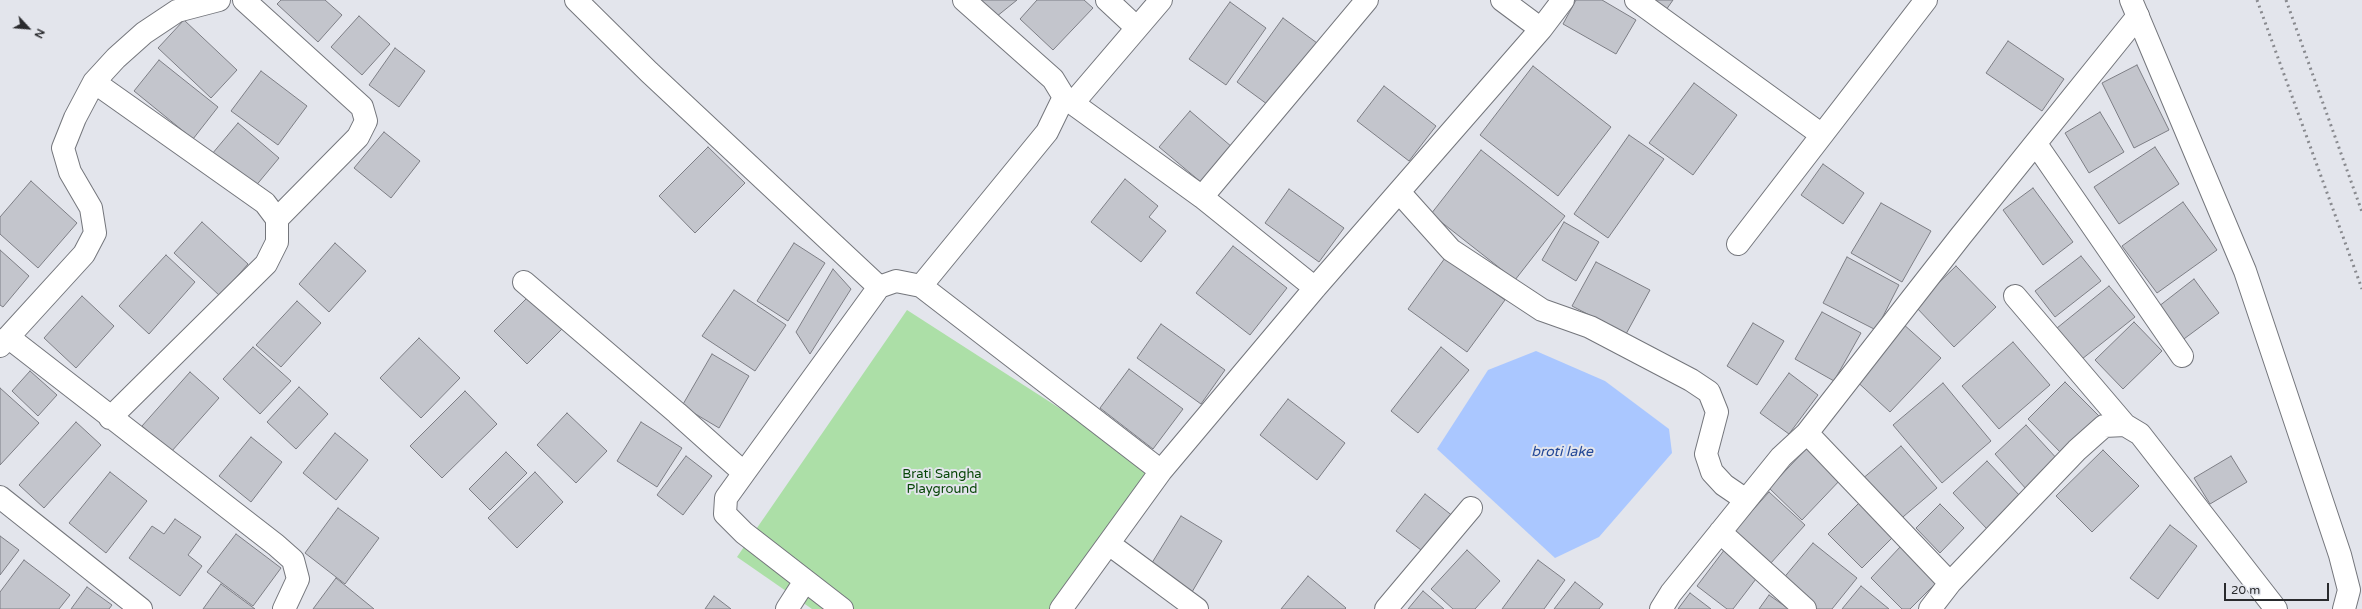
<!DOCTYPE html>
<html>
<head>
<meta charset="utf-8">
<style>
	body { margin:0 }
	#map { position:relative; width:2362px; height:609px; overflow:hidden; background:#e3e5ec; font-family:"Varela Round",sans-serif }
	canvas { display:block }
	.north { position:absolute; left:8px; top:8px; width:40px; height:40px; -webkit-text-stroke:3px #e3e5ec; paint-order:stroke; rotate:116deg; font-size:11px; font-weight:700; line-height:16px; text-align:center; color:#292a2d }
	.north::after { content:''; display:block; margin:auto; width:14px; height:18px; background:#292a2d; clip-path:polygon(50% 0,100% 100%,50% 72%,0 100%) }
	.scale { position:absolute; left:2224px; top:583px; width:105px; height:18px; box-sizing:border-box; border:2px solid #292a2d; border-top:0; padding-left:5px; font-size:12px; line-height:14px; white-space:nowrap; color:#292a2d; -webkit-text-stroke:3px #e3e5ec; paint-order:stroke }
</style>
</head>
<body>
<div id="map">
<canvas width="2362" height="609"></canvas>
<div class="north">N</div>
<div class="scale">20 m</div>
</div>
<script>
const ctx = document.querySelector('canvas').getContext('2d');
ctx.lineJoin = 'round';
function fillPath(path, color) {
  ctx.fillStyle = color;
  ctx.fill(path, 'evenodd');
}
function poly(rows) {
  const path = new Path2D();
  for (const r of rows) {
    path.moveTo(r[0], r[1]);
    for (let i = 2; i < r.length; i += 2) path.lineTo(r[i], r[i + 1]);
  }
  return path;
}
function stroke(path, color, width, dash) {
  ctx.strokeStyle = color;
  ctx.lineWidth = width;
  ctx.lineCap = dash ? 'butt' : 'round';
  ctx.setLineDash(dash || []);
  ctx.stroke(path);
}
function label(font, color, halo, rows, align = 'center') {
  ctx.font = font + ' "Varela Round",sans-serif';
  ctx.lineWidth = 4;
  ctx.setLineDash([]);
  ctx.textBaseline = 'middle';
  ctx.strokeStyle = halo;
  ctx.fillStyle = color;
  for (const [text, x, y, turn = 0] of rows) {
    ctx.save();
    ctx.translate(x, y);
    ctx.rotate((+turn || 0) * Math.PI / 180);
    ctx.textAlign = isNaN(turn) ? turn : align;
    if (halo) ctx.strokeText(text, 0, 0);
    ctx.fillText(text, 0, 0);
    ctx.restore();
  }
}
const green = poly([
	[907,310,1154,469,1073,609,812,609,737,557]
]);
const water = poly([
	[1536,351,1605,381,1669,429,1672,453,1599,537,1555,558,1437,449,1488,370]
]);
const building = poly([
	[281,0,325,0,342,15,318,42,277,4,281,0],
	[974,0,1017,0,991,21,974,0],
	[1037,0,1084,0,1093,8,1053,50,1020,19,1037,0],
	[1576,0,1602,0,1636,20,1616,54,1563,24,1576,0],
	[1651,0,1673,0,1666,10,1651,0],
	[1230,2,1266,28,1226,85,1189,59,1230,2],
	[359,16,390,44,362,75,331,47,359,16],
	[1283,18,1317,43,1271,107,1237,82,1283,18],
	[184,20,237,70,211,98,158,48,184,20],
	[2008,41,2064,79,2042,111,1986,73,2008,41],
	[395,48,425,71,399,107,369,85,395,48],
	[159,60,218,107,193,139,134,91,159,60],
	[2137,65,2169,130,2134,148,2102,83,2137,65],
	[1533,66,1611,127,1558,196,1480,135,1533,66],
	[261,71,307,106,278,145,231,111,261,71],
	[1694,83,1737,115,1693,175,1649,143,1694,83],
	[1384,86,1436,126,1409,161,1357,121,1384,86],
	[1190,111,1232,147,1202,183,1159,147,1190,111],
	[2100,112,2124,152,2089,173,2065,133,2100,112],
	[238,123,279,158,254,188,212,154,238,123],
	[384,132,420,161,391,198,354,168,384,132],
	[1629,135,1664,159,1608,238,1574,214,1629,135],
	[708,147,745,183,695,233,659,196,708,147],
	[2155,147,2179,184,2119,224,2094,187,2155,147],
	[1481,150,1565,216,1515,280,1431,214,1481,150],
	[1823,164,1864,193,1843,224,1801,195,1823,164],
	[1125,179,1158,206,1149,217,1166,231,1141,262,1091,222,1125,179],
	[31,181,77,223,38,268,0,234,0,217,31,181],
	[2033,188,2073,242,2043,265,2003,210,2033,188],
	[1289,189,1344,228,1319,262,1265,223,1289,189],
	[2183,202,2217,250,2157,293,2122,246,2183,202],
	[1881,203,1931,231,1902,282,1851,253,1881,203],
	[202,222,248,264,220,296,174,253,202,222],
	[1564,222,1599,242,1576,281,1542,260,1564,222],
	[335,243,366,271,329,312,299,284,335,243],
	[794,243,825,263,788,321,757,301,794,243],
	[1233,246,1287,288,1250,335,1196,293,1233,246],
	[0,250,29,276,3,307,0,305,0,250],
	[166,255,195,282,149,334,119,306,166,255],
	[2081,256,2101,281,2055,317,2035,291,2081,256],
	[1847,257,1899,285,1876,330,1823,303,1847,257],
	[1445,258,1505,300,1467,352,1408,309,1445,258],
	[1596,262,1650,290,1626,334,1572,306,1596,262],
	[1956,266,1996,307,1954,347,1915,306,1956,266],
	[833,269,851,289,810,354,796,332,833,269],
	[2194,279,2219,313,2169,350,2145,317,2194,279],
	[2109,286,2135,317,2082,359,2057,328,2109,286],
	[734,290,786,325,755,371,702,336,734,290],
	[531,294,564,327,527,364,494,331,531,294],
	[82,296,114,326,76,368,44,338,82,296],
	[297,301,321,323,281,367,256,345,297,301],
	[1822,312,1861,333,1834,381,1795,359,1822,312],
	[2134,322,2162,351,2123,389,2095,360,2134,322],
	[1753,323,1784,341,1757,385,1727,366,1753,323],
	[1902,323,1941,358,1890,412,1852,377,1902,323],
	[1161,324,1225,370,1201,404,1137,358,1161,324],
	[419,338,460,378,421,418,380,378,419,338],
	[2013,342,2050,385,1999,429,1962,386,2013,342],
	[253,347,291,381,260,414,223,379,253,347],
	[1441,347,1469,370,1418,433,1391,411,1441,347],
	[712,354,749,376,719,428,682,406,712,354],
	[1129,369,1183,409,1153,449,1100,408,1129,369],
	[30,371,57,395,38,416,12,391,30,371],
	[190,372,219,398,171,452,142,426,190,372],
	[1789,373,1818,395,1789,434,1760,413,1789,373],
	[2065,382,2100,417,2062,454,2028,419,2065,382],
	[1943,383,1991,441,1942,483,1893,425,1943,383],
	[299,387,328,414,296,449,267,422,299,387],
	[0,388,39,423,0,465,0,388],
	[465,391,497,424,442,478,410,446,465,391],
	[1288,399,1345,443,1317,480,1260,435,1288,399],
	[567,413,607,451,576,483,537,445,567,413],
	[76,422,101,445,44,508,19,485,76,422],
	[641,422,682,448,657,487,617,461,641,422],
	[2026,425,2059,461,2027,490,1995,454,2026,425],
	[335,433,368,460,336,500,303,473,335,433],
	[251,437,282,462,251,502,219,476,251,437],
	[1809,446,1842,478,1802,520,1769,488,1809,446],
	[1901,446,1937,488,1897,522,1861,480,1901,446],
	[2103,450,2139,486,2092,532,2056,496,2103,450],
	[506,452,527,473,490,510,469,489,506,452],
	[686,456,712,476,683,515,657,495,686,456],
	[2231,456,2247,482,2210,504,2194,478,2231,456],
	[1987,461,2021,497,1987,529,1953,493,1987,461],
	[110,472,147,501,106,553,69,523,110,472],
	[535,472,563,502,517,548,488,518,535,472],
	[1769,492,1805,525,1770,564,1734,531,1769,492],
	[1425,494,1454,517,1425,553,1396,531,1425,494],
	[1860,502,1894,536,1862,568,1828,534,1860,502],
	[1940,504,1964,528,1940,553,1916,528,1940,504],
	[338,508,379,538,345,584,305,553,338,508],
	[1181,516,1222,541,1192,592,1150,566,1181,516],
	[175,519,201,537,188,555,202,566,180,596,129,558,152,526,164,534,175,519],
	[2170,525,2197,546,2158,599,2130,578,2170,525],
	[236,534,281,568,253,606,207,572,236,534],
	[0,536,19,550,0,575,0,536],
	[1813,543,1857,578,1832,609,1817,609,1782,580,1813,543],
	[1901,546,1937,582,1910,609,1902,609,1871,578,1901,546],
	[1725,549,1759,575,1733,609,1727,609,1697,586,1725,549],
	[1467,550,1500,581,1475,609,1453,609,1431,589,1467,550],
	[24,560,70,595,59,609,0,609,0,592,24,560],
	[1538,560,1565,580,1544,609,1502,609,1538,560],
	[1308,576,1346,608,1345,609,1281,609,1308,576],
	[336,578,374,609,313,609,336,578],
	[1575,582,1603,604,1599,609,1554,609,1575,582],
	[221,584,255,609,203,609,221,584],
	[1861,586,1889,609,1842,609,1861,586],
	[87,587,112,605,109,609,71,609,87,587],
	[1423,591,1444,609,1408,609,1423,591],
	[1690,593,1711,609,1678,609,1690,593],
	[1769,595,1789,609,1759,609,1769,595],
	[714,596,731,609,705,609,714,596]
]);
const minor = poly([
	[244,0,362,107,366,121,358,137,277,219],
	[576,0,649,72,879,287,896,281,921,286,1161,471],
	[1107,0,1137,28],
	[1502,0,1541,29],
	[1636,0,1822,135],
	[94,82,265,203,277,219,277,242,266,264,110,418],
	[1064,97,1202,197,1315,288],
	[1073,103,1161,0],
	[2036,144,2182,356],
	[1399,192,1451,250,1542,310,1590,327,1691,380,1709,392,1717,412,1706,454,1712,472,1724,485,1746,500],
	[1202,197,1367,0],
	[1738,244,1926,0],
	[524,282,677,413,744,473,879,287],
	[921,286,1047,132,1064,97,1053,79,964,0],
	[2015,296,2125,425],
	[8,337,276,545,293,560,298,579,284,609],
	[0,346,84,254,95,233,91,208,70,172,63,148,75,118,94,82,116,58,144,33,177,11,219,0],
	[1807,433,1950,583],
	[744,473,726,498,725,514,744,533,842,609],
	[0,497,141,609],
	[1720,532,1805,609],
	[1109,544,1197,609],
	[787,609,805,581],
	[1061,609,1161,471,1315,288,1541,29,1563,0],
	[1386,609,1471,508],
	[1661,609,1671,593,1781,457,1807,433,1960,237,2138,16],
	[1930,609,1950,583,2077,450,2104,426,2125,425,2140,434,2276,609]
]);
const tertiary = poly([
	[2131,0,2245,271,2340,555,2349,590,2344,609]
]);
const rail = poly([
	[2257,0,2362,289],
	[2286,0,2362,212]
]);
const parkNames = [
	["Brati Sangha",942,475],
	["Playground",942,490]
];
const waterNames = [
	["broti lake",1562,452]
];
fillPath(green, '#acdfa7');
fillPath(water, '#aac7ff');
fillPath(building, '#c3c5cc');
stroke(building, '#7d7e85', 1);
stroke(minor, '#74767c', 24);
stroke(tertiary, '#74767c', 24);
stroke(minor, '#fff', 22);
stroke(tertiary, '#fff', 22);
stroke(rail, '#898a8f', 3, [2, 4]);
label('13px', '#084708', '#e3e5ec', parkNames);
label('italic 14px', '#234897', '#e3e5ec', waterNames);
</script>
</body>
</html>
